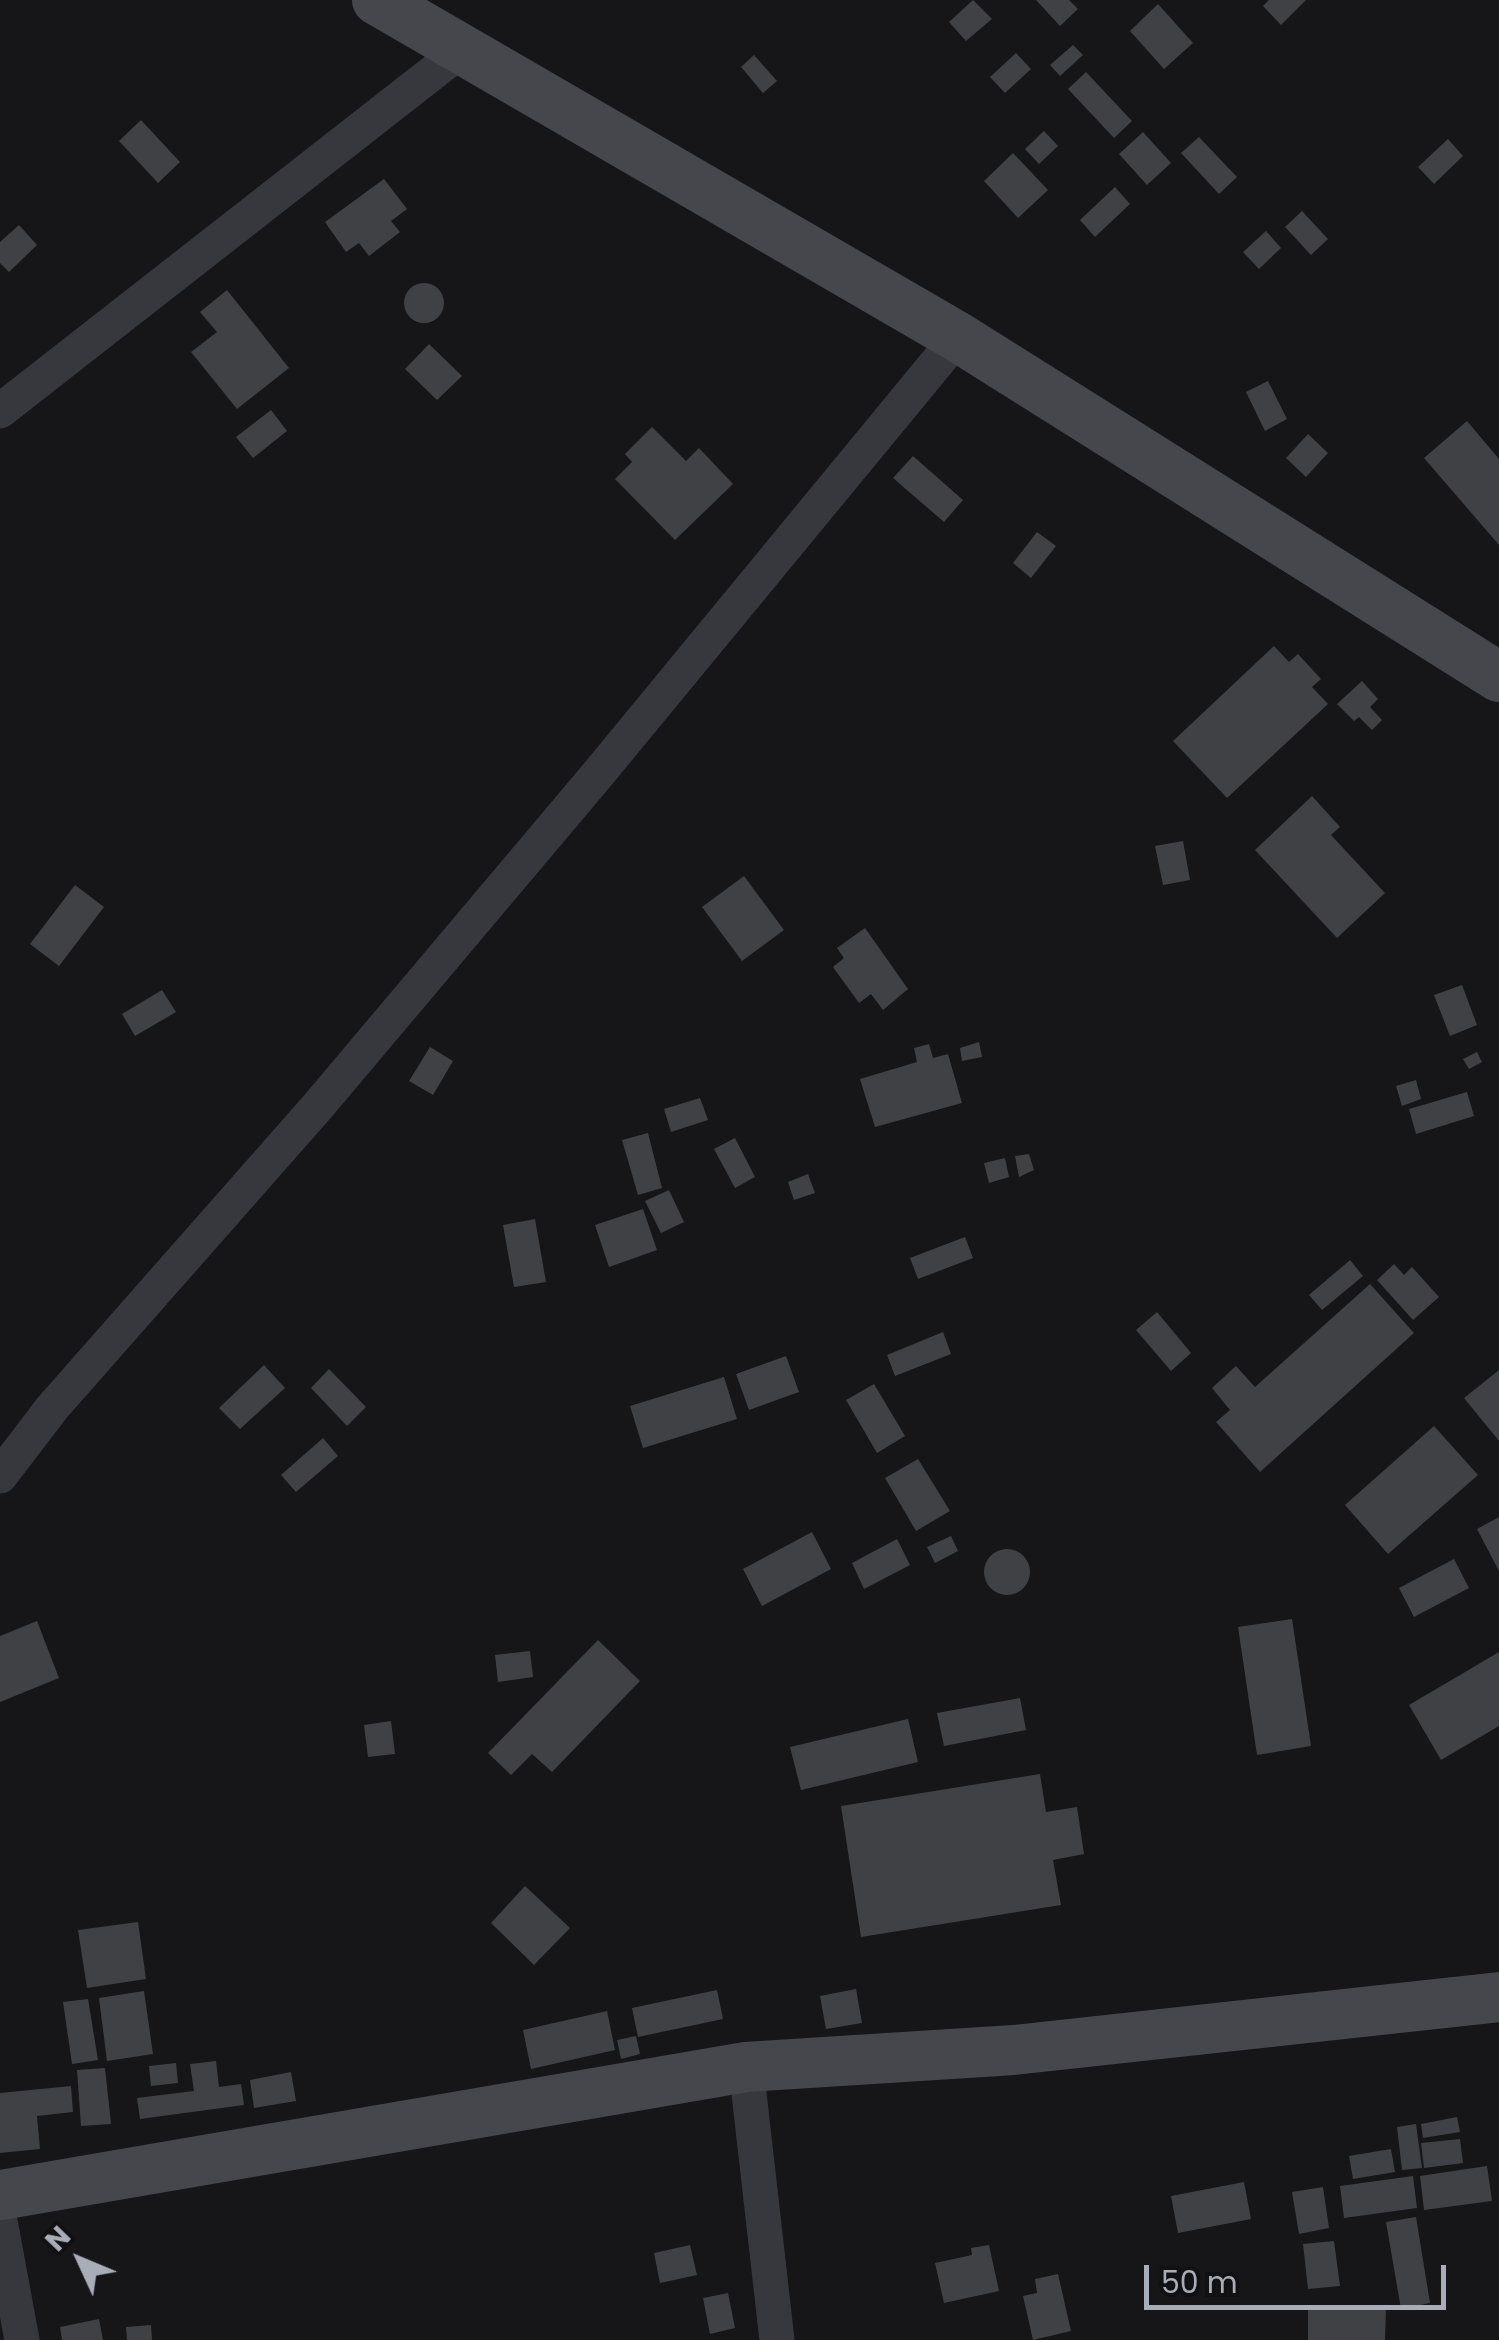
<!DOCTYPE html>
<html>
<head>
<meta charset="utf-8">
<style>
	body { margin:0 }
	#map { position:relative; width:1499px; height:2340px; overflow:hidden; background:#161618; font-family:Poppins,sans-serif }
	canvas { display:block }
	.north { position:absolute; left:30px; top:2210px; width:100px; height:100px; -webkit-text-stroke:8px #111113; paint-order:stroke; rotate:314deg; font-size:28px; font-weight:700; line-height:40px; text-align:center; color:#a8adb8 }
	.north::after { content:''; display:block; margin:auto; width:35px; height:45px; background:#a8adb8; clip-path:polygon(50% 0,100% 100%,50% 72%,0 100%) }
	.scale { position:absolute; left:1144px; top:2265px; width:302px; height:45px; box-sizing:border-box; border:5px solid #a8adb8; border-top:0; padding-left:12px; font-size:30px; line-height:35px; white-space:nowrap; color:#a8adb8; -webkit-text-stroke:8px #111113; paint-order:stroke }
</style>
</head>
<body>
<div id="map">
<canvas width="1499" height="2340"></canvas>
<div class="north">N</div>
<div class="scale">50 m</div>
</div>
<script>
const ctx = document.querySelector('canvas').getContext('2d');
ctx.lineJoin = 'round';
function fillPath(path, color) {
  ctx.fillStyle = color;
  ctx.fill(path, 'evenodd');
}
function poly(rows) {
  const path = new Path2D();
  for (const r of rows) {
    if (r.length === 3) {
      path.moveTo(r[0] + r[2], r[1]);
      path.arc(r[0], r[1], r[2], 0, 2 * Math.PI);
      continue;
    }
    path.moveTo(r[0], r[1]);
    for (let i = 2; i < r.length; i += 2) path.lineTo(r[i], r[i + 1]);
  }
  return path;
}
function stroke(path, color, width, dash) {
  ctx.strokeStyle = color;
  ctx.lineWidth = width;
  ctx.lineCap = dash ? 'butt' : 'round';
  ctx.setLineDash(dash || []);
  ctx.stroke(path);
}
const building = poly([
	[973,0,992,19,966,41,949,22],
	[1036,0,1069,0,1078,9,1060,26],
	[1269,0,1306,0,1281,25,1263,6],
	[1158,4,1193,43,1164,69,1130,31],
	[1073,45,1083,55,1060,76,1050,65],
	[1016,53,1031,69,1005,93,990,77],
	[754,55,777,81,763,93,741,67],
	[1086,72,1132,121,1114,138,1068,89],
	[141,120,180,162,158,183,119,141],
	[1044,131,1058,146,1039,164,1025,149],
	[1143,132,1171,163,1147,185,1119,154],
	[1199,137,1237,177,1219,194,1181,153],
	[1448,139,1463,156,1434,184,1418,167],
	[1013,153,1048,190,1018,218,984,181],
	[384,179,407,209,391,221,400,232,369,256,359,243,346,252,325,222],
	[1115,187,1130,204,1095,237,1080,220],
	[1302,211,1328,239,1311,255,1285,227],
	[19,225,37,245,9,272,0,263,0,242],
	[1266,231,1281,248,1259,269,1243,252],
	[424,303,20],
	[227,290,289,368,237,409,191,352,217,332,200,312],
	[429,344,462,376,437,400,405,369],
	[1268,381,1287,419,1265,431,1246,392],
	[271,410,287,431,253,458,236,437],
	[1467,421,1499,459,1499,545,1424,458],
	[652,427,686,461,699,448,733,484,675,540,615,479,632,462,625,454],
	[1308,434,1328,453,1306,477,1286,458],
	[913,456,963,500,944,522,893,478],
	[1037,532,1056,546,1031,578,1013,563],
	[1274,646,1289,662,1298,654,1321,679,1312,687,1328,704,1227,798,1173,741],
	[1362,681,1378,699,1370,707,1382,720,1372,730,1359,717,1354,721,1337,704],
	[1312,796,1340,827,1331,835,1385,893,1337,938,1255,850],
	[1183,841,1190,880,1163,885,1155,846],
	[744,876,784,930,742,961,702,907],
	[75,885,104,907,59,966,30,944],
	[865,928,908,989,883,1010,871,994,859,1003,833,967,844,958,837,948],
	[1462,985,1477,1025,1450,1036,1434,995],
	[162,990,176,1012,135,1036,122,1014],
	[979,1042,982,1057,962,1061,960,1048],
	[929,1044,933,1058,948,1054,962,1103,875,1127,860,1079,917,1062,914,1048],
	[430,1047,453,1061,433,1095,409,1081],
	[1477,1052,1482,1062,1469,1069,1463,1059],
	[1416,1080,1421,1099,1402,1106,1396,1086],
	[1467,1092,1474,1116,1416,1134,1409,1109],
	[700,1098,708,1120,671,1132,664,1109],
	[648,1133,662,1188,638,1195,622,1140],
	[735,1138,755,1177,735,1188,714,1149],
	[1029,1154,1034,1170,1019,1177,1015,1156],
	[1005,1158,1009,1177,989,1183,984,1163],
	[808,1174,815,1193,794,1200,788,1182],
	[669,1190,684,1222,661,1233,645,1201],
	[643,1209,657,1250,609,1267,595,1225],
	[535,1219,546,1282,514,1287,503,1225],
	[965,1237,973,1258,918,1279,910,1258],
	[1350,1260,1363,1276,1322,1310,1309,1295],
	[1394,1264,1404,1275,1412,1267,1439,1297,1413,1320,1377,1280],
	[1370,1284,1414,1333,1260,1472,1216,1422,1230,1410,1212,1388,1236,1366,1255,1387],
	[1157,1312,1191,1353,1171,1371,1136,1330],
	[943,1332,951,1354,895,1376,887,1355],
	[786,1356,799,1392,749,1410,736,1374],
	[264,1365,285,1388,240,1429,219,1408],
	[329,1369,366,1407,347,1426,311,1388],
	[1499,1370,1499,1441,1464,1398],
	[724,1377,737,1419,643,1448,630,1406],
	[874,1384,905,1436,877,1453,846,1400],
	[1434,1426,1478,1475,1388,1554,1345,1505],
	[323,1438,338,1456,296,1492,281,1475],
	[918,1459,950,1511,916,1531,885,1478],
	[1499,1517,1499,1571,1477,1529],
	[812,1532,831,1569,762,1606,743,1569],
	[951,1536,958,1551,935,1563,927,1547],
	[897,1539,910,1565,864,1589,852,1563],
	[1007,1572,23],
	[1454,1559,1469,1588,1414,1617,1399,1588],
	[1292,1619,1311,1746,1257,1755,1238,1627],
	[37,1621,59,1678,0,1702,0,1636],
	[598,1640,640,1681,552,1772,532,1754,511,1775,488,1753],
	[530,1651,533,1677,498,1682,495,1655],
	[1499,1652,1499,1726,1441,1760,1409,1705],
	[1020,1698,1026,1730,944,1746,937,1713],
	[908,1719,918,1762,801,1790,790,1747],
	[391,1721,395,1754,368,1757,364,1725],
	[1040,1774,1046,1812,1077,1807,1084,1854,1053,1860,1061,1905,861,1937,841,1806],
	[525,1886,570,1928,534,1965,491,1923],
	[138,1922,146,1979,87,1988,78,1930],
	[856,1989,862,2023,826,2029,820,1996],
	[717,1990,723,2019,638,2037,632,2008],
	[144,1991,153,2054,107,2061,99,1998],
	[88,1999,98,2060,72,2064,63,2002],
	[607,2011,615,2050,531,2069,523,2030],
	[636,2036,640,2054,621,2059,617,2040],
	[216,2061,219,2087,241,2084,244,2105,140,2119,137,2098,194,2091,190,2064],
	[176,2063,178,2083,151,2086,149,2066],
	[105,2068,111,2124,81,2126,77,2070],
	[291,2072,296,2101,254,2108,250,2080],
	[71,2086,73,2112,37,2116,40,2149,0,2153,0,2093],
	[1457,2117,1460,2132,1423,2138,1421,2124],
	[1416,2124,1422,2168,1402,2170,1397,2127],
	[1460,2139,1463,2163,1424,2168,1421,2143],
	[1391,2149,1395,2172,1353,2179,1349,2156],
	[1487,2166,1492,2201,1424,2210,1420,2176],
	[1413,2176,1417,2208,1344,2218,1340,2186],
	[1244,2182,1251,2219,1178,2233,1171,2196],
	[1323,2187,1329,2228,1299,2234,1292,2192],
	[1416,2217,1430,2303,1401,2309,1386,2222],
	[1334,2241,1340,2286,1308,2289,1303,2244],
	[690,2245,697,2275,660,2283,654,2253],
	[989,2245,999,2291,944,2303,935,2263,972,2255,971,2248],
	[1058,2274,1071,2331,1033,2340,1023,2296,1037,2293,1035,2279],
	[728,2293,735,2328,710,2334,703,2298],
	[1386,2308,1385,2340,1308,2340,1308,2309],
	[99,2319,103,2340,62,2340,60,2327],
	[151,2325,152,2340,127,2340,126,2327]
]);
const minor = poly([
	[0,411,463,49],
	[0,1476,52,1408,318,1106,598,774,958,337],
	[746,2067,777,2340],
	[0,2221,22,2340]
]);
const secondary = poly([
	[377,0,958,337,1499,677],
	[0,2195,746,2067,1014,2050,1499,1997]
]);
fillPath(building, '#404145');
stroke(minor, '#37383d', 35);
stroke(secondary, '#45474d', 50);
</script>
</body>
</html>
